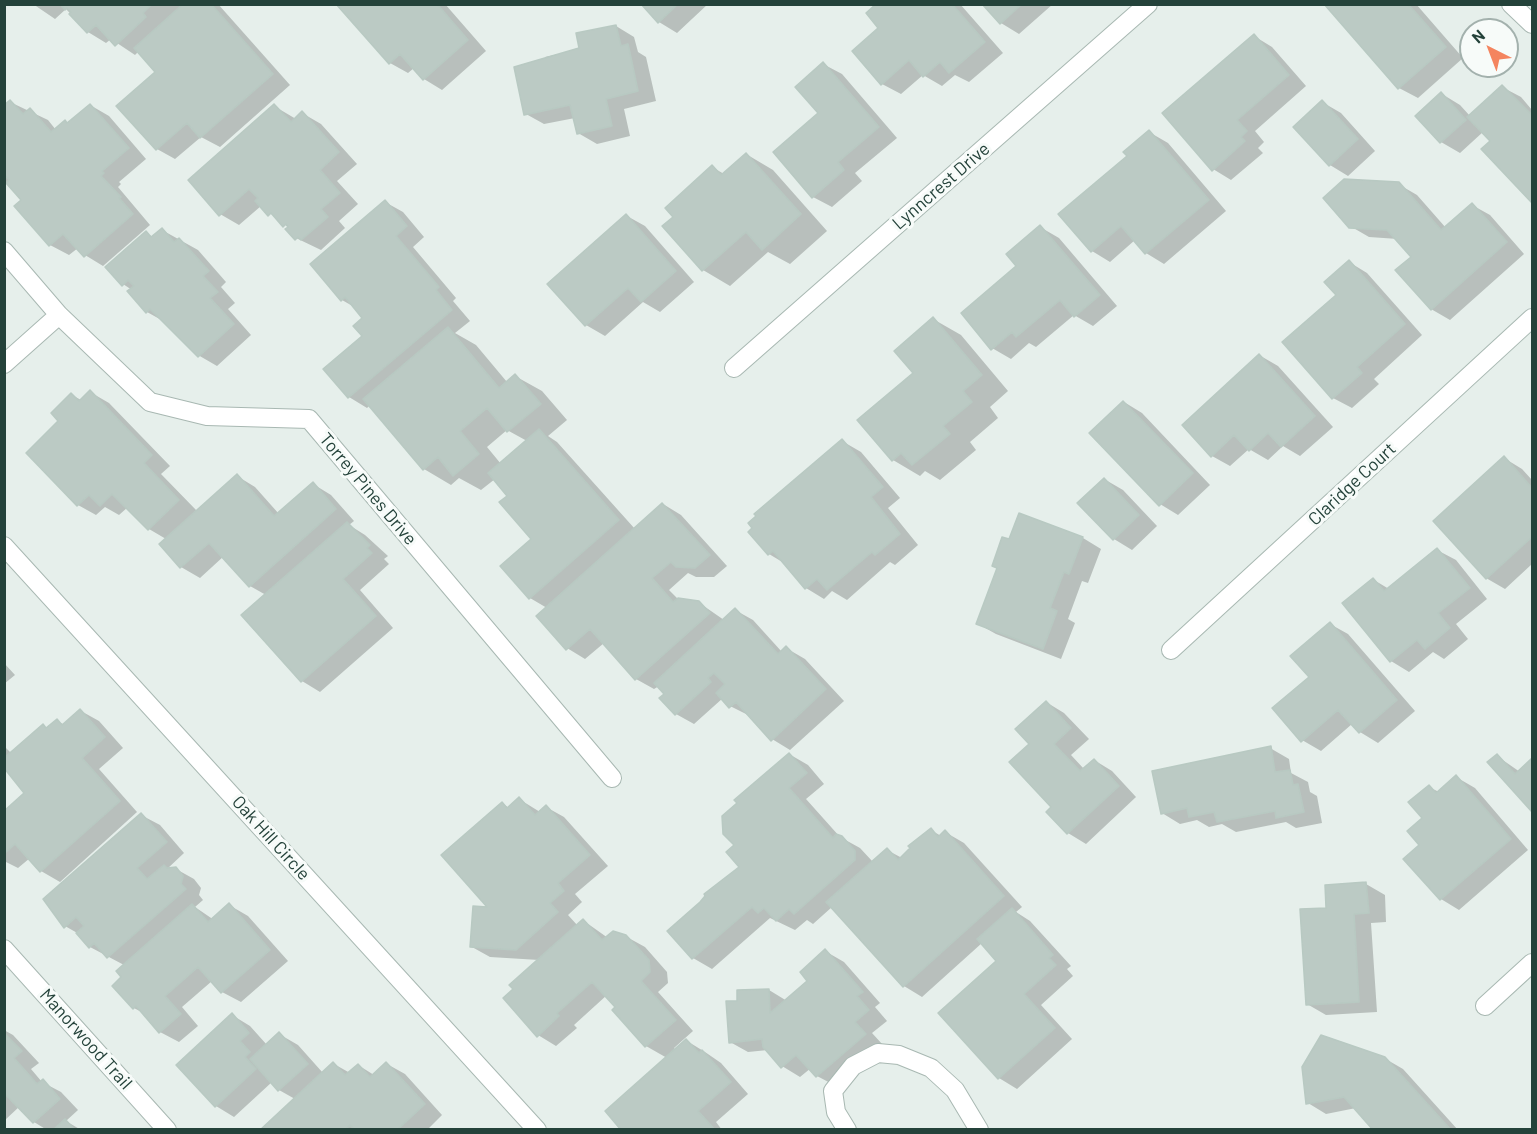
<!DOCTYPE html>
<html>
<head>
<meta charset="utf-8">
<style>
	body { margin:0 }
	#map { position:relative; width:1537px; height:1134px; overflow:hidden; background:#e6efeb; font-family:Barlow,sans-serif }
	canvas { display:block }
	.frame { position:absolute; inset:0; border:6px solid #24423a; pointer-events:none }
	.north { position:absolute; left:1459px; top:18px; width:60px; height:60px; box-sizing:border-box; background:#f7fbf9; border:2px solid #a3b1ad; border-radius:50%; rotate:318deg; font-size:16px; font-weight:700; line-height:24px; text-align:center; color:#24423a }
	.north::after { content:''; display:block; margin:auto; width:21px; height:27px; background:#f4845f; clip-path:polygon(50% 0,100% 100%,50% 72%,0 100%) }
</style>
</head>
<body>
<div id="map">
<canvas width="1537" height="1134"></canvas>
<div class="frame"></div>
<div class="north">N</div>
</div>
<script>
const ctx = document.querySelector('canvas').getContext('2d');
ctx.lineJoin = 'round';
function fillPath(path, color) {
  ctx.fillStyle = color;
  ctx.fill(path, 'evenodd');
}
function poly(rows) {
  const path = new Path2D();
  for (const r of rows) {
    path.moveTo(r[0], r[1]);
    for (let i = 2; i < r.length; i += 2) path.lineTo(r[i], r[i + 1]);
  }
  return path;
}
function stroke(path, color, width, dash) {
  ctx.strokeStyle = color;
  ctx.lineWidth = width;
  ctx.lineCap = dash ? 'butt' : 'round';
  ctx.setLineDash(dash || []);
  ctx.stroke(path);
}
function label(font, color, halo, rows, align = 'center') {
  ctx.font = font + ' Barlow,sans-serif';
  ctx.lineWidth = 6;
  ctx.setLineDash([]);
  ctx.textBaseline = 'middle';
  ctx.strokeStyle = halo;
  ctx.fillStyle = color;
  for (const [text, x, y, turn = 0] of rows) {
    ctx.save();
    ctx.translate(x, y);
    ctx.rotate((+turn || 0) * Math.PI / 180);
    ctx.textAlign = isNaN(turn) ? turn : align;
    if (halo) ctx.strokeText(text, 0, 0);
    ctx.fillText(text, 0, 0);
    ctx.restore();
  }
}
const shadow = poly([
	[33,4,218,4,290,85,220,147,201,137,175,159,157,149,157,72,139,51,135,55,111,39,106,43,88,32,66,9,55,19],
	[338,4,445,4,486,51,442,90,424,79,414,68,408,73,390,63],
	[643,4,708,4,677,33,659,22],
	[878,4,960,4,1003,53,969,82,955,75,942,86,923,75,901,94,882,84],
	[984,4,1053,4,1019,34,1001,23],
	[1326,4,1416,4,1463,58,1418,98,1399,88],
	[616,26,634,37,638,52,646,57,656,101,624,109,630,136,597,144,578,133,575,118,544,124,526,114,546,61,545,57,581,49],
	[1254,36,1272,47,1306,86,1255,131,1264,142,1258,148,1263,153,1231,180,1213,169],
	[823,64,842,74,897,138,855,173,862,181,832,207,813,197],
	[1502,87,1521,97,1532,110,1532,201,1484,149,1492,141,1483,132,1460,153,1441,142,1418,116,1442,94,1460,105,1470,116],
	[10,102,48,120,56,130,69,124,90,105,109,116,146,159,119,182,121,184,118,187,150,225,103,266,85,255,78,248,69,255,50,245,23,200,4,181,4,107],
	[1322,102,1341,113,1375,151,1348,176,1330,165],
	[274,106,296,119,302,113,321,124,357,164,337,181,358,204,339,221,345,228,321,250,296,238,289,228,261,206,239,225,220,214],
	[1149,132,1168,143,1226,211,1164,264,1146,253,1135,240,1110,262,1092,251,1129,156],
	[746,154,773,170,827,231,790,264,768,252,730,286,703,270,675,217,712,167,724,174],
	[1398,184,1417,195,1446,228,1472,205,1490,215,1524,254,1450,320,1431,309,1413,257,1398,239,1369,237,1350,226],
	[385,202,403,212,424,237,413,247,456,298,453,301,470,321,455,333,476,345,507,382,515,376,542,391,567,420,548,436,557,442,635,529,663,504,681,515,727,566,714,577,696,577,688,573,669,590,678,599,698,602,724,620,735,610,753,620,782,652,786,648,805,659,844,701,790,750,772,739,750,716,730,706,723,698,694,724,676,714,659,686,654,689,636,679,604,643,585,659,567,648,547,608,530,598,533,539,509,496,495,479,481,490,459,478,451,485,424,469,370,405,367,408,349,397,364,336,364,318,356,308,342,300],
	[507,430,527,441,501,464,487,447],
	[627,216,645,226,694,282,660,312,643,302,605,336,586,325,549,284],
	[1040,227,1059,238,1117,306,1093,326,1074,315,1036,347,1029,343,1011,359,992,348,1018,266],
	[162,230,198,250,226,282,221,287,235,303,228,309,251,335,217,366,198,355,165,322,147,312,132,290,123,284,146,233,153,237],
	[1349,262,1367,273,1422,335,1374,379,1379,384,1352,408,1333,398,1338,295],
	[933,319,961,335,1008,391,990,407,998,418,970,442,976,450,940,480,925,471,920,476,893,460,915,373],
	[1259,355,1278,366,1333,427,1300,456,1283,446,1268,460,1249,449,1230,466,1212,456],
	[90,392,109,403,170,466,161,474,197,511,237,476,255,487,279,514,313,484,331,495,354,521,349,525,365,535,388,556,384,559,389,564,360,590,393,628,320,692,302,681,266,595,250,586,224,556,200,578,181,567,166,539,149,529,128,507,119,515,105,507,96,515,78,505,60,421,72,395,81,400],
	[1124,402,1142,413,1210,485,1178,515,1160,504],
	[842,441,861,452,900,498,888,508,918,545,895,565,890,562,847,600,832,591,824,599,806,588,784,563,769,554],
	[1504,458,1522,469,1532,480,1532,564,1505,589,1486,578],
	[1104,479,1123,490,1157,526,1132,550,1114,539],
	[1020,515,1083,538,1101,549,1088,583,1082,581,1068,619,1075,623,1061,659,996,634,978,624],
	[1437,550,1456,560,1487,599,1456,624,1468,639,1444,659,1433,652,1409,672,1391,661,1374,580,1389,589],
	[1330,624,1348,634,1415,711,1378,743,1360,732,1352,724,1321,751,1302,740,1311,677],
	[4,663,15,675,4,684],
	[1046,702,1064,713,1089,739,1071,755,1084,769,1094,760,1112,771,1136,797,1086,844,1068,833,1053,807,1031,744],
	[81,711,99,721,123,748,99,769,137,812,60,882,41,871,30,858,18,868,4,861,4,813,26,793,4,768,4,746,12,754,43,726,48,729,57,721,65,725],
	[1270,748,1289,759,1291,773,1308,782,1310,792,1317,796,1322,823,1296,828,1286,822,1236,832,1222,824,1209,827,1197,820,1180,824,1162,813],
	[789,754,808,765,824,784,806,799,840,837,860,848,873,862,887,850,902,858,931,830,941,836,945,832,964,843,1022,907,1016,912,1030,921,1071,966,1067,969,1073,976,1041,1005,1072,1039,1017,1089,999,1078,998,961,982,943,922,997,904,986,832,907,813,924,807,920,795,930,770,918,712,969,693,958,669,931,741,867,736,846],
	[1497,756,1520,772,1532,760,1532,810,1490,763],
	[1456,777,1475,788,1528,850,1459,910,1441,899,1422,845,1429,787,1439,792],
	[519,799,540,812,546,807,564,817,608,866,575,894,582,902,568,915,578,926,584,921,608,938,625,936,645,947,667,972,668,983,658,992,693,1031,674,1048,676,1051,687,1041,705,1052,721,1063,748,1094,716,1122,722,1130,622,1130,667,1058,646,1046,614,1010,617,1007,607,995,574,1025,577,1028,556,1046,538,1035,539,960,490,957,472,947,491,909,502,803,509,808],
	[141,815,160,825,184,853,166,870,176,869,194,879,201,888,199,895,203,900,195,907,214,920,229,905,248,916,288,961,241,1002,222,992,212,981,182,1007,198,1026,179,1042,160,1032,145,1014,134,1008,124,977,124,965,90,947,79,934,65,926],
	[1366,884,1385,895,1386,922,1371,923,1377,1012,1326,1015,1307,1004,1328,909],
	[825,951,844,962,880,1003,875,1007,887,1021,872,1033,883,1045,836,1086,817,1076,811,1068,800,1077,782,1066,768,1050,748,1052,730,1042,738,1002,769,990,787,1001,810,981],
	[232,1015,250,1026,267,1045,279,1034,298,1045,323,1073,334,1064,350,1073,358,1065,374,1075,387,1064,405,1074,442,1115,427,1130,262,1130,295,1099,279,1090,272,1082,234,1117,216,1106,178,1065],
	[4,1030,13,1035,39,1063,31,1069,42,1082,61,1092,78,1110,66,1121,81,1130,47,1130,34,1122,20,1106,4,1121],
	[1384,1058,1403,1069,1458,1130,1375,1130,1356,1108,1326,1114,1308,1103]
]);
const building = poly([
	[60,4,152,4,143,13,146,17,115,46,96,25,87,33,69,14,71,12,67,8,65,10,60,4],
	[183,4,211,4,273,74,200,138,187,123,156,150,116,106,155,72,134,48,183,4],
	[336,4,437,4,468,40,423,80,400,54,389,64,336,4],
	[641,4,678,4,658,23,641,4],
	[876,4,952,4,985,42,949,73,940,62,923,77,909,60,881,85,852,51,878,28,866,13,876,4],
	[982,4,1022,4,1000,24,982,4],
	[1324,4,1408,4,1446,47,1398,89,1324,4],
	[616,25,621,46,628,44,638,91,606,99,612,126,577,134,570,105,524,115,514,67,579,48,576,33,616,25],
	[1254,34,1289,75,1237,120,1247,131,1241,137,1245,141,1212,171,1162,113,1254,34],
	[823,62,879,127,838,162,844,170,812,198,773,152,818,113,795,87,823,62],
	[1502,85,1532,115,1532,203,1481,149,1490,141,1467,117,1502,85],
	[1441,92,1466,120,1440,143,1415,116,1441,92],
	[10,100,23,114,30,108,51,132,65,120,67,123,90,104,129,148,102,171,104,173,101,176,121,197,119,198,133,214,84,257,63,234,49,246,14,206,21,200,6,183,9,180,4,174,4,105,10,100],
	[1322,100,1358,139,1329,166,1293,127,1322,100],
	[274,104,291,122,302,111,339,152,320,170,340,193,321,209,328,217,301,240,298,237,295,240,285,229,288,227,286,224,283,227,271,213,268,216,255,201,258,198,249,189,219,216,188,180,274,104],
	[1149,130,1209,200,1145,254,1121,226,1091,252,1058,214,1127,156,1123,152,1149,130],
	[746,153,801,214,762,250,746,232,702,271,662,226,673,217,665,208,712,165,721,175,746,153],
	[1344,179,1399,182,1441,230,1472,203,1507,242,1431,310,1395,270,1411,257,1387,230,1349,228,1323,198,1344,179],
	[385,200,407,226,396,236,439,287,436,290,452,310,348,398,323,369,362,336,353,326,362,318,345,297,341,301,310,264,385,200],
	[626,214,676,271,641,302,628,288,585,326,547,284,626,214],
	[1040,225,1100,295,1074,317,1060,300,1016,337,1012,332,991,350,961,313,1016,266,1006,254,1040,225],
	[162,228,174,242,179,238,209,271,203,276,218,292,210,298,234,324,198,357,150,309,146,313,127,291,134,286,128,280,122,286,105,267,146,231,151,237,162,228],
	[1349,260,1405,324,1357,367,1362,373,1332,399,1282,342,1336,295,1324,282,1349,260],
	[933,317,982,375,963,391,972,402,943,426,950,434,912,465,901,453,892,461,857,420,913,373,894,351,933,317],
	[448,327,499,388,515,374,541,404,507,432,487,408,460,431,479,454,453,476,438,457,423,470,363,399,448,327],
	[1259,354,1315,416,1281,447,1268,433,1249,451,1234,435,1211,457,1182,425,1259,354],
	[90,390,152,455,144,463,179,500,148,530,112,494,100,506,89,495,77,506,26,453,58,421,51,413,71,393,79,401,90,390],
	[1123,401,1193,473,1159,506,1089,433,1123,401],
	[539,429,619,520,529,599,500,566,531,539,499,502,507,496,488,473,539,429],
	[842,439,883,487,871,497,900,534,875,555,872,552,827,590,817,579,805,589,773,551,768,555,748,532,752,528,748,523,756,516,754,514,842,439],
	[1504,456,1532,488,1532,537,1486,579,1433,521,1504,456],
	[237,474,274,516,313,482,336,509,249,587,209,543,180,568,159,544,237,474],
	[1104,478,1139,515,1113,540,1077,503,1104,478],
	[662,503,710,555,695,568,676,567,671,562,652,578,673,602,678,598,699,601,710,613,635,680,590,629,566,650,536,616,662,503],
	[1019,513,1083,537,1069,574,1064,572,1050,608,1057,611,1043,649,976,624,997,568,992,566,1002,537,1009,539,1019,513],
	[347,522,370,545,367,548,372,553,343,579,376,616,301,682,241,615,347,522],
	[1437,548,1470,588,1438,613,1450,628,1425,649,1417,640,1390,662,1342,603,1373,578,1384,591,1437,548],
	[735,608,778,654,786,646,826,689,771,741,736,702,729,708,716,693,725,684,714,673,708,678,711,682,675,715,659,698,664,694,654,683,735,608],
	[1330,622,1397,700,1359,733,1338,710,1301,742,1272,708,1309,677,1290,656,1330,622],
	[1046,701,1071,728,1054,744,1080,771,1094,759,1119,786,1067,834,1046,812,1051,807,1009,762,1029,744,1015,729,1046,701],
	[80,709,105,737,82,758,120,801,40,872,15,844,4,854,4,811,24,793,4,768,4,758,43,724,46,728,57,719,62,725,80,709],
	[1271,746,1275,772,1290,770,1293,785,1298,784,1304,812,1276,818,1275,811,1217,822,1214,812,1189,817,1187,808,1161,814,1152,771,1271,746],
	[789,753,807,773,789,788,833,838,836,834,842,836,855,851,855,860,794,914,789,909,776,921,764,908,758,913,752,907,692,959,667,931,700,902,705,896,704,894,739,867,726,852,734,845,723,834,722,816,737,803,734,800,789,753],
	[1497,754,1515,774,1532,758,1532,812,1487,762,1497,754],
	[1456,775,1511,839,1440,900,1403,859,1419,845,1407,831,1422,818,1408,802,1429,785,1436,793,1456,775],
	[519,797,535,815,546,805,590,855,558,883,564,891,550,903,558,912,516,950,470,947,473,906,487,907,441,855,502,802,507,808,519,797],
	[141,813,167,842,137,868,147,879,164,865,167,868,176,867,183,876,181,884,186,889,107,958,94,943,89,948,76,933,84,926,76,917,64,928,43,899,141,813],
	[931,828,938,837,945,830,1004,896,903,987,826,902,887,848,898,860,910,848,908,846,931,828],
	[1366,882,1369,913,1354,914,1359,1002,1306,1005,1300,909,1326,908,1325,885,1366,882],
	[229,903,270,950,221,993,198,967,165,996,181,1014,159,1033,136,1006,133,1009,112,986,121,977,116,971,192,904,208,922,229,903],
	[1012,908,1053,955,1049,958,1056,965,1024,994,1055,1028,998,1079,938,1013,996,961,977,939,1012,908],
	[583,919,602,940,613,931,626,935,649,960,650,972,641,981,676,1020,645,1047,612,1010,615,1007,592,982,557,1013,559,1016,537,1037,503,998,513,989,509,985,583,919],
	[825,949,863,992,857,996,869,1010,855,1022,866,1034,816,1077,796,1055,781,1068,763,1047,762,1039,729,1043,726,1001,737,1001,737,990,769,989,770,1013,807,981,800,972,825,949],
	[232,1013,249,1033,240,1041,250,1052,245,1057,256,1069,215,1107,176,1065,232,1013],
	[279,1032,308,1064,278,1091,250,1059,279,1032],
	[4,1033,22,1051,14,1058,37,1084,43,1079,60,1099,33,1123,4,1093,4,1033],
	[1321,1035,1385,1057,1451,1130,1373,1130,1344,1097,1306,1104,1302,1067,1321,1035],
	[686,1039,699,1053,702,1050,731,1082,698,1111,715,1130,621,1130,605,1111,686,1039],
	[333,1062,345,1075,358,1064,370,1077,386,1062,425,1104,397,1130,355,1130,350,1125,345,1130,260,1130,333,1062],
	[65,1119,75,1130,53,1130,65,1119]
]);
const minor = poly([
	[1511,4,1532,24],
	[4,251,59,315,150,402,207,416,309,419,612,778],
	[4,364,59,315],
	[734,368,1148,4],
	[4,546,537,1130],
	[1171,650,1532,318],
	[4,949,167,1130],
	[1485,1006,1532,963],
	[847,1130,836,1112,833,1091,853,1066,878,1053,899,1055,931,1068,955,1090,979,1130]
]);
const streetNames = [
	["Lynncrest Drive",941,186,-41],
	["Claridge Court",1352,484,-43],
	["Torrey Pines Drive",368,489,50],
	["Oak Hill Circle",271,838,48],
	["Manorwood Trail",86,1039,48]
];
fillPath(shadow, '#0003');
fillPath(building, '#bbcac4');
stroke(building, '#b8c9c2', 1.5);
stroke(minor, '#a8b8b2', 20);
stroke(minor, '#fff', 18);
label('18px', '#24423a', '#f7fbf9', streetNames);
</script>
</body>
</html>
